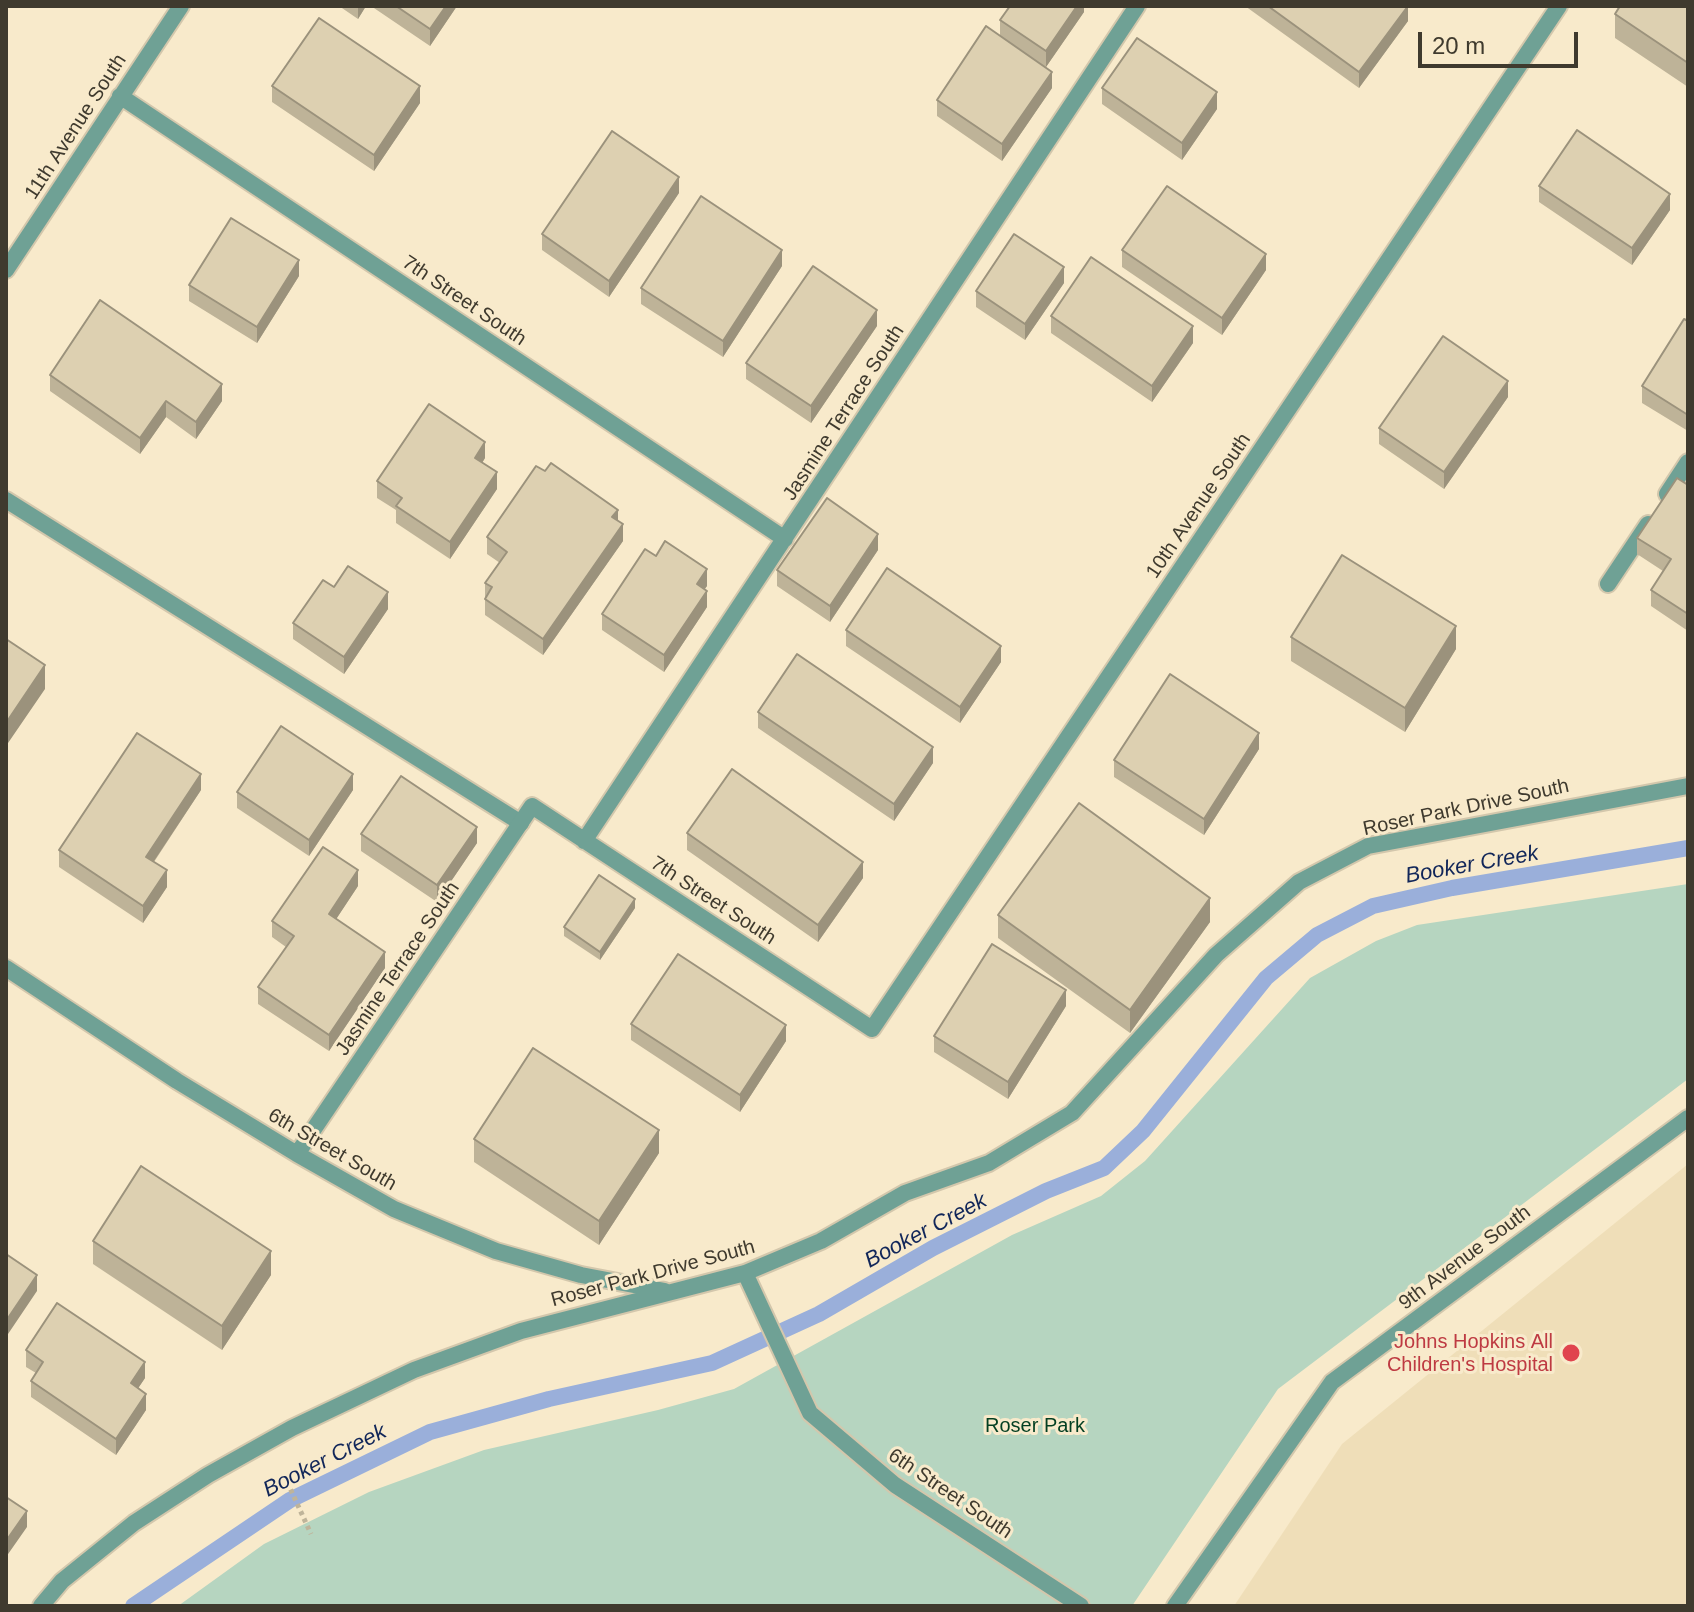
<!DOCTYPE html>
<html>
<head>
<meta charset="utf-8">
<style>
	body { margin:0 }
	#map { position:relative; width:1694px; height:1612px; overflow:hidden; background:#f8eacb; font-family:Helvetica,sans-serif }
	canvas { display:block }
	.frame { position:absolute; inset:0; border:8px solid #3f3a2e; pointer-events:none }
	.scale { position:absolute; left:1418px; top:32px; width:160px; height:36px; box-sizing:border-box; border:4px solid #3f3a2e; border-top:0; padding-left:10px; font-size:24px; line-height:28px; white-space:nowrap; color:#3f3a2e; -webkit-text-stroke:6px #f8eacb; paint-order:stroke }
</style>
</head>
<body>
<div id="map">
<canvas width="1694" height="1612"></canvas>
<div class="frame"></div>
<div class="scale">20 m</div>
</div>
<script>
const ctx = document.querySelector('canvas').getContext('2d');
ctx.lineJoin = 'round';
function fillPath(path, color) {
  ctx.fillStyle = color;
  ctx.fill(path, 'evenodd');
}
function poly(rows) {
  const path = new Path2D();
  for (const r of rows) {
    path.moveTo(r[0], r[1]);
    for (let i = 2; i < r.length; i += 2) path.lineTo(r[i], r[i + 1]);
  }
  return path;
}
function stroke(path, color, width, dash) {
  ctx.strokeStyle = color;
  ctx.lineWidth = width;
  ctx.lineCap = dash ? 'butt' : 'round';
  ctx.setLineDash(dash || []);
  ctx.stroke(path);
}
function label(font, color, halo, rows, align = 'center') {
  ctx.font = font + ' Helvetica,sans-serif';
  ctx.lineWidth = 6;
  ctx.setLineDash([]);
  ctx.textBaseline = 'middle';
  ctx.strokeStyle = halo;
  ctx.fillStyle = color;
  for (const [text, x, y, turn = 0] of rows) {
    ctx.save();
    ctx.translate(x, y);
    ctx.rotate((+turn || 0) * Math.PI / 180);
    ctx.textAlign = isNaN(turn) ? turn : align;
    if (halo) ctx.strokeText(text, 0, 0);
    ctx.fillText(text, 0, 0);
    ctx.restore();
  }
}
const built = poly([
	[1688,1164,1688,1606,1234,1606,1342,1444]
]);
const green = poly([
	[1688,884,1688,1079,1278,1389,1132,1606,178,1606,264,1544,369,1492,484,1450,658,1410,734,1389,1012,1235,1101,1196,1145,1161,1310,978,1376,941,1417,925]
]);
const stream = poly([
	[133,1606,290,1500,430,1432,549,1399,712,1363,819,1314,933,1248,1046,1191,1104,1168,1143,1131,1266,978,1317,935,1373,906,1452,888,1688,848]
]);
const path = poly([
	[284,1475,311,1534]
]);
const service = poly([
	[1667,494,1688,462],
	[6,500,521,823],
	[1608,584,1648,524]
]);
const minor = poly([
	[120,96,785,539],
	[6,270,181,6],
	[584,841,1137,6],
	[6,968,177,1081,297,1154,394,1209,496,1251,581,1275,665,1291],
	[297,1154,532,806,872,1029,1559,6],
	[745,1273,810,1413,895,1485,1081,1606],
	[41,1606,62,1581,134,1523,208,1475,292,1428,414,1370,521,1331,745,1273,821,1241,905,1193,989,1163,1072,1113,1216,955,1299,882,1368,846,1688,786],
	[1175,1606,1332,1382,1688,1118]
]);
const wall = poly([
	[339,6,366,6,358,19],
	[371,6,457,6,430,46],
	[1077,6,1084,6,1084,12,1046,67,1052,88,1002,161,937,116,937,100,1000,36,1000,20],
	[1245,6,1408,6,1408,21,1359,88],
	[1688,6,1688,87,1615,38,1615,14],
	[272,86,420,103,374,171,272,102],
	[1102,88,1217,109,1182,160,1102,104],
	[1539,186,1670,210,1632,265,1539,202],
	[679,193,609,297,542,250,542,234],
	[1122,250,1266,270,1222,335,1122,267],
	[782,266,723,357,641,304,641,288],
	[299,276,257,343,189,301,189,285],
	[1064,283,1025,340,976,307,976,291],
	[1051,316,1193,343,1152,402,1051,333],
	[1688,321,1688,431,1642,403,1642,386],
	[877,326,811,423,746,379,746,363],
	[50,375,222,401,196,439,166,417,140,454,50,391],
	[1508,397,1444,489,1379,444,1379,428],
	[485,458,482,463,497,489,450,559,396,523,396,510,377,498,377,481],
	[1688,485,1688,631,1651,606,1651,590,1663,571,1637,554,1637,538],
	[618,521,623,541,543,655,485,615,485,583,500,563,487,554,487,537],
	[878,550,830,622,777,586,777,570],
	[656,556,707,586,704,589,707,607,664,672,602,630,602,614],
	[334,587,388,609,344,674,293,639,293,623],
	[846,630,1001,662,960,723,846,646],
	[1291,637,1456,649,1405,732,1291,661],
	[758,712,933,763,894,821,758,728],
	[1259,749,1204,835,1114,777,1114,760],
	[201,790,154,862,167,887,143,923,59,867,59,850],
	[353,790,309,856,237,808,237,792],
	[687,833,863,878,818,942,687,850],
	[361,834,477,843,437,902,361,851],
	[358,886,336,919,385,968,329,1051,258,1004,258,987,286,947,272,937,272,921],
	[635,908,600,960,564,936,564,927],
	[998,915,1210,922,1130,1033,998,938],
	[1066,1006,1008,1099,934,1052,934,1036],
	[631,1024,786,1041,740,1112,631,1040],
	[474,1139,659,1153,599,1245,474,1162],
	[93,1241,271,1275,222,1350,93,1264],
	[26,1350,145,1378,138,1388,146,1410,116,1455,31,1397,31,1381,36,1373,26,1367]
]);
const shadedWall = poly([
	[358,6,366,6,358,19],
	[446,6,457,6,430,46,430,29],
	[1077,6,1084,6,1084,12,1046,67,1046,51],
	[1408,6,1408,21,1359,88,1359,72],
	[1052,72,1052,88,1002,161,1002,144],
	[420,86,420,103,374,171,374,155],
	[1217,92,1217,109,1182,160,1182,143],
	[679,177,679,193,609,297,609,281],
	[1670,194,1670,210,1632,265,1632,248],
	[782,250,782,266,723,357,723,341],
	[1266,254,1266,270,1222,335,1222,318],
	[299,260,299,276,257,343,257,327],
	[1064,267,1064,283,1025,340,1025,324],
	[877,310,877,326,811,423,811,406],
	[1193,326,1193,343,1152,402,1152,386],
	[1508,381,1508,397,1444,489,1444,472],
	[222,384,222,401,196,439,196,422],
	[166,401,166,417,140,454,140,438],
	[485,442,485,458,475,474,475,458],
	[497,472,497,489,450,559,450,542],
	[618,510,618,527,612,517],
	[623,524,623,541,543,655,543,639],
	[878,534,878,550,830,622,830,606],
	[707,569,707,586,697,600,697,584],
	[707,591,707,607,664,672,664,655],
	[388,592,388,609,344,674,344,657],
	[1456,626,1456,649,1405,732,1405,708],
	[1001,646,1001,662,960,723,960,707],
	[45,665,45,689,6,746,6,723],
	[1259,733,1259,749,1204,835,1204,819],
	[933,747,933,763,894,821,894,804],
	[201,774,201,790,146,873,146,857],
	[353,774,353,790,309,856,309,840],
	[477,827,477,843,437,902,437,885],
	[863,862,863,878,818,942,818,925],
	[167,870,167,887,143,923,143,906],
	[358,870,358,886,329,930,329,914],
	[1210,898,1210,922,1130,1033,1130,1010],
	[635,899,635,908,600,960,600,952],
	[385,952,385,968,329,1051,329,1035],
	[1066,990,1066,1006,1008,1099,1008,1082],
	[786,1025,786,1041,740,1112,740,1095],
	[659,1130,659,1153,599,1245,599,1221],
	[271,1251,271,1275,222,1350,222,1326],
	[37,1275,37,1291,6,1337,6,1321],
	[145,1362,145,1378,131,1399,131,1383],
	[146,1394,146,1410,116,1455,116,1439],
	[27,1511,27,1527,6,1557,6,1541]
]);
const building = poly([
	[396,6,446,6,430,29,396,6],
	[1010,6,1077,6,1046,51,1000,20,1010,6],
	[1268,6,1408,6,1359,72,1268,6],
	[1620,6,1688,6,1688,63,1615,14,1620,6],
	[319,18,420,86,374,155,272,86,319,18],
	[986,26,1052,72,1002,144,937,100,986,26],
	[1137,38,1217,92,1182,143,1102,88,1137,38],
	[1577,130,1670,194,1632,248,1539,186,1577,130],
	[612,131,679,177,609,281,542,234,612,131],
	[1167,186,1266,254,1222,318,1122,250,1167,186],
	[701,196,782,250,723,341,641,288,701,196],
	[231,218,299,260,257,327,189,285,231,218],
	[1014,234,1064,267,1025,324,976,291,1014,234],
	[1091,257,1193,326,1152,386,1051,316,1091,257],
	[813,266,877,310,811,406,746,363,813,266],
	[100,300,222,384,196,422,166,401,140,438,50,375,100,300],
	[1684,319,1688,321,1688,415,1642,386,1684,319],
	[1443,336,1508,381,1444,472,1379,428,1443,336],
	[429,404,485,442,475,458,497,472,450,542,396,506,402,498,377,481,429,404],
	[551,463,618,510,612,517,623,524,543,639,485,599,492,587,485,583,507,552,487,537,536,466,545,471,551,463],
	[1677,478,1688,485,1688,614,1651,590,1671,559,1637,538,1677,478],
	[827,498,878,534,830,606,777,570,827,498],
	[665,541,707,569,697,584,707,591,664,655,602,614,645,549,656,556,665,541],
	[1342,555,1456,626,1405,708,1291,637,1342,555],
	[348,566,388,592,344,657,293,623,323,580,334,587,348,566],
	[887,568,1001,646,960,707,846,630,887,568],
	[6,639,45,665,6,723,6,639],
	[797,654,933,747,894,804,758,712,797,654],
	[1170,674,1259,733,1204,819,1114,760,1170,674],
	[281,726,353,774,309,840,237,792,281,726],
	[137,733,201,774,146,857,167,870,143,906,59,850,137,733],
	[732,769,863,862,818,925,687,833,732,769],
	[401,776,477,827,437,885,361,834,401,776],
	[1079,803,1210,898,1130,1010,998,915,1079,803],
	[323,847,358,870,329,914,385,952,329,1035,258,987,294,936,272,921,323,847],
	[599,875,635,899,600,952,564,927,599,875],
	[992,944,1066,990,1008,1082,934,1036,992,944],
	[678,954,786,1025,740,1095,631,1024,678,954],
	[533,1048,659,1130,599,1221,474,1139,533,1048],
	[141,1166,271,1251,222,1326,93,1241,141,1166],
	[6,1254,37,1275,6,1321,6,1254],
	[57,1303,145,1362,131,1383,146,1394,116,1439,31,1381,43,1362,26,1350,57,1303],
	[6,1497,27,1511,6,1541,6,1497]
]);
const markers = [
	[1571,1353,10,"#e0444e"]
];
const streetNames = [
	["11th Avenue South",76,127,-57],
	["7th Street South",464,301,34],
	["Jasmine Terrace South",844,413,-57],
	["10th Avenue South",1199,506,-56],
	["Roser Park Drive South",1466,808,-12],
	["7th Street South",713,901,33],
	["Jasmine Terrace South",398,969,-56],
	["6th Street South",332,1150,30],
	["9th Avenue South",1465,1258,-37],
	["Roser Park Drive South",653,1274,-15],
	["6th Street South",950,1494,34]
];
const healthNames = [
	["Johns Hopkins All",1553,1342],
	["Children's Hospital",1553,1365]
];
const parkNames = [
	["Roser Park",1035,1426]
];
const waterNames = [
	["Booker Creek",1472,865,-10],
	["Booker Creek",926,1231,-28],
	["Booker Creek",325,1461,-27]
];
fillPath(built, '#efdeb8');
fillPath(green, '#b6d5c0');
stroke(stream, '#9aafda', 16);
stroke(service, '#d3c7ac', 20);
stroke(minor, '#d3c7ac', 20);
stroke(path, '#bfb49a', 5, [4, 4]);
stroke(service, '#6fa195', 16);
stroke(minor, '#6fa195', 16);
fillPath(wall, '#beb398');
fillPath(shadedWall, '#9b927c');
fillPath(building, '#ddd0b1');
stroke(building, '#9b927c', 2);
for (const [x, y, r, color] of markers) {
  const dot = new Path2D();
  dot.arc(x, y, r, 0, 2 * Math.PI);
  ctx.fillStyle = color;
  ctx.fill(dot);
  stroke(dot, '#f8eacb', 3);
}
label('20px', '#3f3a2e', '#f8eacb', streetNames);
label('20px', '#be3a42', '#f8eacb', healthNames, 'right');
label('20px', '#033f22', '#f8eacb', parkNames);
label('italic 22px', '#112659', '#f8eacb', waterNames);
</script>
</body>
</html>
